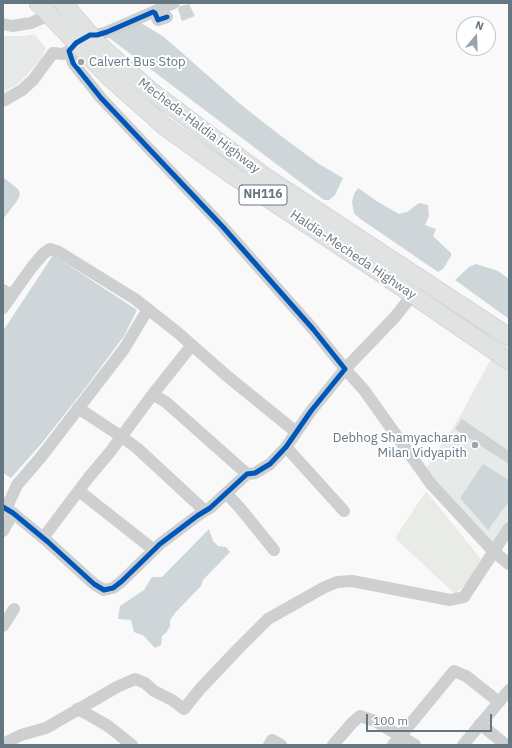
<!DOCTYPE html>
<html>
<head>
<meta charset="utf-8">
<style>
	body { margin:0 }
	#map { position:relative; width:512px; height:748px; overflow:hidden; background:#f9f9f9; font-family:"IBM Plex Sans",sans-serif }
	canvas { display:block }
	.frame { position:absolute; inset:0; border:4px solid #657683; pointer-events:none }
	.north { position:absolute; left:456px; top:16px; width:40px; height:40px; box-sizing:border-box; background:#fff; border:1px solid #c1c8cd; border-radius:50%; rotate:19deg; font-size:11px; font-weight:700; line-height:16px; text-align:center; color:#657683 }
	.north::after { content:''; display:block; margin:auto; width:14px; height:18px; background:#99a4ac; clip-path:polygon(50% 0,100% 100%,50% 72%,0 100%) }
	.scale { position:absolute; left:366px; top:714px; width:126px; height:18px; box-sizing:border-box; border:2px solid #657683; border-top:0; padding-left:5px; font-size:12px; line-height:14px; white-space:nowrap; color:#657683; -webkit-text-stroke:3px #fff; paint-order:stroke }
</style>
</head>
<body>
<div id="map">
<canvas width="512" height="748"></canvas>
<div class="frame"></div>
<div class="north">N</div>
<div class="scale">100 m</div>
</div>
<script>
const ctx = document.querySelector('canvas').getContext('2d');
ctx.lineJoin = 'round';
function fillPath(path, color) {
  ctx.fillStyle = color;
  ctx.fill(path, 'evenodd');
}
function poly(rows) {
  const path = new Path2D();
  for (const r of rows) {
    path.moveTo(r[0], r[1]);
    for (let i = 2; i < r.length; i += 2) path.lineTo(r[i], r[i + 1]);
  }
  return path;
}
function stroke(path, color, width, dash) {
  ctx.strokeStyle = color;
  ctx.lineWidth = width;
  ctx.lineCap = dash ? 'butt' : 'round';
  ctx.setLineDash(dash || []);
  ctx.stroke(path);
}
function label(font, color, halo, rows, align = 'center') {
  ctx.font = font + ' "IBM Plex Sans",sans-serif';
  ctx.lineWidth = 4;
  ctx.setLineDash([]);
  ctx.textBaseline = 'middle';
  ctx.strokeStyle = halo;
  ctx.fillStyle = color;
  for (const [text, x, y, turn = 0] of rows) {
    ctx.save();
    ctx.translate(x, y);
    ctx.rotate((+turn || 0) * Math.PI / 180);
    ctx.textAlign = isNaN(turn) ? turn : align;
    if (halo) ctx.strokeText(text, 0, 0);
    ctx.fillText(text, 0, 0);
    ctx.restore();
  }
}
const built = poly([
	[34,34,46,48,40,60,26,76,15,86,3,92,3,36,23,36],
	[495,351,509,361,509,528,493,551,423,473,459,418]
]);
const green = poly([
	[426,491,481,559,469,581,455,594,395,538]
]);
const water = poly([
	[138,21,164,37,239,103,277,133,319,164,343,178,335,195,329,200,324,200,108,37],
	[3,177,18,189,20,194,17,201,3,219],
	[358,188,378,202,399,214,407,212,419,203,428,205,429,216,425,225,436,229,433,236,451,253,451,256,443,269,438,272,359,218,354,213,352,202,354,194],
	[53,255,137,310,124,336,86,387,42,443,11,478,3,473,3,331],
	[476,264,498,271,509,279,509,319,455,280,469,267],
	[483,464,509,480,509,501,488,530,460,498],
	[209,529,213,541,218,546,226,547,230,552,203,580,201,586,176,612,170,620,170,626,166,633,162,636,161,645,155,648,144,636,134,632,131,620,118,619,120,606,144,590,152,577,162,577]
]);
const building = poly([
	[189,4,195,16,182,21,178,9,180,6],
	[462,419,509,451,509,464,455,429]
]);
const minor = poly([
	[153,12,174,3],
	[3,24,12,26,31,23,49,15],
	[3,101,22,90,33,80,53,53,63,54,69,51],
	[3,290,12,295,32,267,43,254,50,249,59,252,135,299,177,332,227,376,296,432],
	[413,294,395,317,345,369,364,390,431,484,493,551,509,564],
	[3,308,12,295],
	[153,394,192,345],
	[78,408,122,437,137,448,205,511],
	[286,447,344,511],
	[79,491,154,550],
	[227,494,240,508,274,550],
	[3,507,13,513,48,542,94,584,104,590,113,588,122,581,160,544,197,516,210,508,247,474,255,473,270,464,286,447,311,411,345,369,313,329,223,227,101,98,73,63,69,51,76,43,90,35,97,35,107,32,153,12,155,13,158,20,167,17],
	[6,509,17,485,41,457,124,349,148,309],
	[3,531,13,513],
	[43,538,89,477,110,452,153,394,167,403,247,474],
	[3,626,14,609],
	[77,709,89,715,108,726,132,745],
	[480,724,506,745],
	[3,744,21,735,46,728,117,687,135,679,145,683,154,691,172,700,184,709,200,689,238,649,268,619,323,588,337,582,352,581,450,600,464,597,509,528],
	[269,745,272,740,281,745],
	[333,745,352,723,360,716,375,721,415,745],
	[393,745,454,671,466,676,499,702],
	[463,745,509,690]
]);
const highway = poly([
	[38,3,108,76,164,126,228,172,381,273,509,361],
	[63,3,98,44,151,91,267,178,509,337]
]);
const cycleway = poly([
	[3,507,13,513,48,542,94,584,104,590,113,588,122,581,160,544,197,516,210,508,247,474,255,473,270,464,286,447,311,411,345,369,313,329,223,227,101,98,73,63,69,51,76,43,90,35,97,35,107,32,153,12,155,13,158,20,167,17]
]);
const markers = [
	[81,62,4,"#99a4ac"],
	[475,445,4,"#99a4ac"]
];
const shields = [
	[263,195,48]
];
const shieldNames = [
	["NH116",263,195]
];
const poiNames = [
	["Calvert Bus Stop",89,62],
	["Debhog Shamyacharan",467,438,"right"],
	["Milan Vidyapith",467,453,"right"]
];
const streetNames = [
	["Mecheda-Haldia Highway",199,126,37],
	["Haldia-Mecheda Highway",353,255,34]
];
fillPath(built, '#e8e9e9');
fillPath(green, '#e8ebe6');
fillPath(water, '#ced6d9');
fillPath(building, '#d0d2d3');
stroke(highway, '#d5d6d6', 19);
stroke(minor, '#cecfd0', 12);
stroke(highway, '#e1e2e2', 17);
stroke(cycleway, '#0057b8', 5);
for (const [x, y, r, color] of markers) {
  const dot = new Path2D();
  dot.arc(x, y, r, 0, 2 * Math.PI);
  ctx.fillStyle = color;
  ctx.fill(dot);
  stroke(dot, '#fff', 1.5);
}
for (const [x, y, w] of shields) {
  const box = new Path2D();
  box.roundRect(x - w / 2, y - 10, w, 20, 3);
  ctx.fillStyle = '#fff';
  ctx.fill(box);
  stroke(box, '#657683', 1);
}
label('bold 12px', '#657683', null, shieldNames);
label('13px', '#657683', '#fff', poiNames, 'left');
label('13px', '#657683', '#fff', streetNames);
</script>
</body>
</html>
